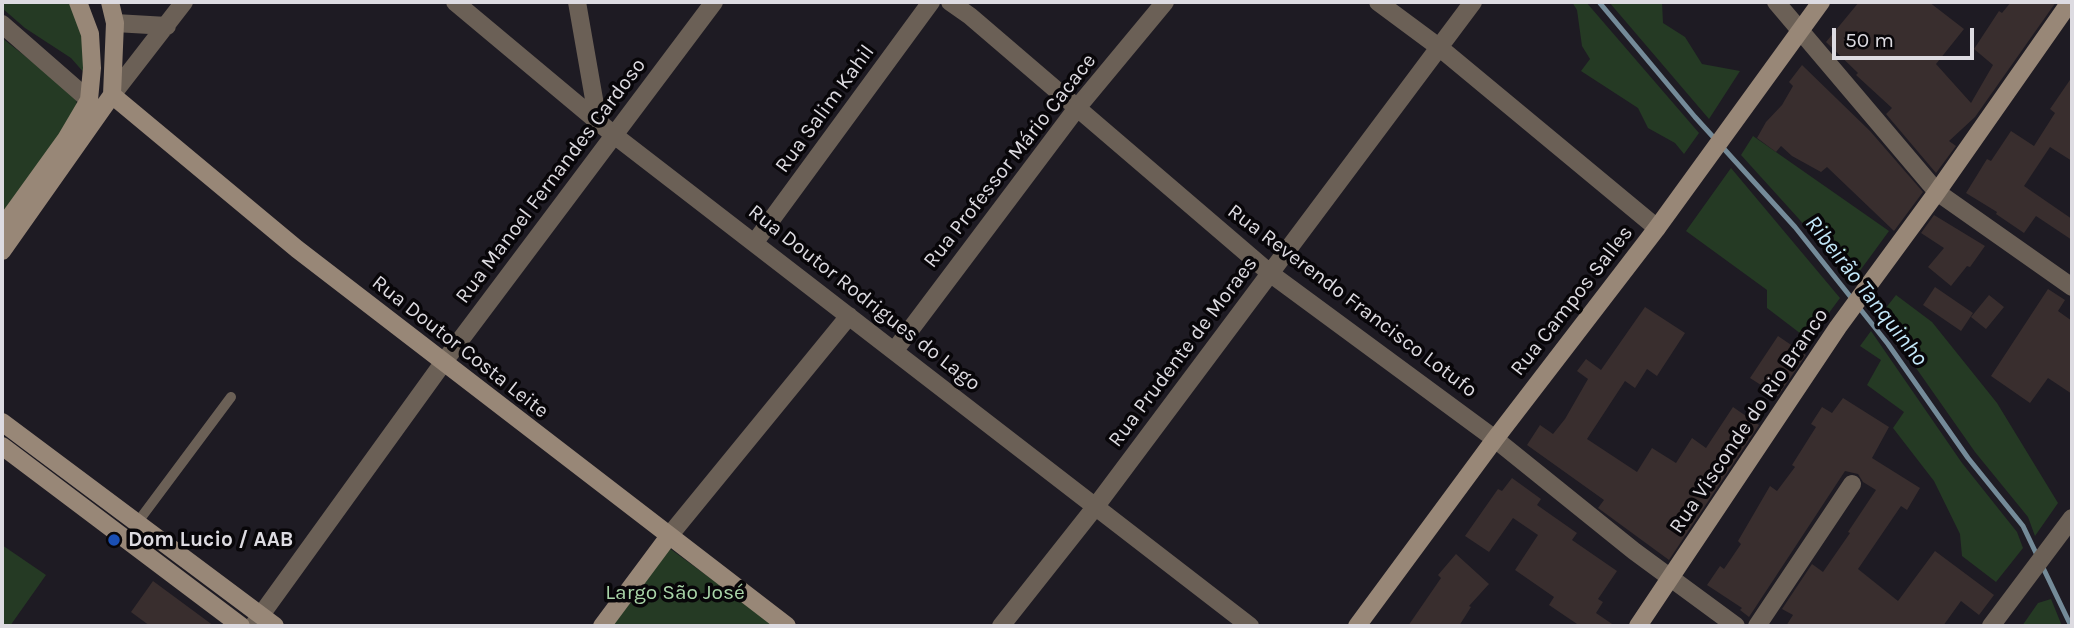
<!DOCTYPE html>
<html>
<head>
<meta charset="utf-8">
<style>
	body { margin:0 }
	#map { position:relative; width:2074px; height:628px; overflow:hidden; background:#1e1b23; font-family:Karla,sans-serif }
	canvas { display:block }
	.frame { position:absolute; inset:0; border:4px solid #dddbe1; pointer-events:none }
	.scale { position:absolute; left:1832px; top:28px; width:142px; height:32px; box-sizing:border-box; border:4px solid #dddbe1; border-top:0; padding-left:9px; font-size:21px; line-height:24px; white-space:nowrap; color:#dddbe1; -webkit-text-stroke:5px #080609; paint-order:stroke }
</style>
</head>
<body>
<div id="map">
<canvas width="2074" height="628"></canvas>
<div class="frame"></div>
<div class="scale">50 m</div>
</div>
<script>
const ctx = document.querySelector('canvas').getContext('2d');
ctx.lineJoin = 'round';
function fillPath(path, color) {
  ctx.fillStyle = color;
  ctx.fill(path, 'evenodd');
}
function poly(rows) {
  const path = new Path2D();
  for (const r of rows) {
    path.moveTo(r[0], r[1]);
    for (let i = 2; i < r.length; i += 2) path.lineTo(r[i], r[i + 1]);
  }
  return path;
}
function stroke(path, color, width, dash) {
  ctx.strokeStyle = color;
  ctx.lineWidth = width;
  ctx.lineCap = dash ? 'butt' : 'round';
  ctx.setLineDash(dash || []);
  ctx.stroke(path);
}
function label(font, color, halo, rows, align = 'center') {
  ctx.font = font + ' Karla,sans-serif';
  ctx.lineWidth = 7;
  ctx.setLineDash([]);
  ctx.textBaseline = 'middle';
  ctx.strokeStyle = halo;
  ctx.fillStyle = color;
  for (const [text, x, y, turn = 0] of rows) {
    ctx.save();
    ctx.translate(x, y);
    ctx.rotate((+turn || 0) * Math.PI / 180);
    ctx.textAlign = isNaN(turn) ? turn : align;
    if (halo) ctx.strokeText(text, 0, 0);
    ctx.fillText(text, 0, 0);
    ctx.restore();
  }
}
const green = poly([
	[2,2,70,2,84,35,86,75,71,58,25,28,2,8],
	[1572,2,1586,2,1699,133,1684,154,1675,143,1648,128,1638,108,1581,71,1590,59,1582,46,1577,10],
	[1609,2,1662,2,1663,23,1685,37,1702,64,1740,71,1709,119],
	[2,38,76,96,78,116,2,220],
	[1753,136,1889,231,1851,283,1799,219,1741,155],
	[1731,168,1840,298,1809,340,1767,308,1767,290,1686,231],
	[1896,295,1932,322,1997,403,2058,503,2035,536,2028,517,1975,452,1895,338,1878,318],
	[1871,331,1962,463,2017,532,2023,548,1996,582,1962,556,1960,534,1934,481,1893,428,1904,412,1867,385,1881,360,1860,346],
	[2,545,46,575,10,626,2,626],
	[669,548,776,626,612,626],
	[2051,599,2062,626,2022,626,2038,603]
]);
const stream = poly([
	[1599,2,1695,117,1795,227,1888,344,1968,458,2023,526,2071,626]
]);
const building = poly([
	[1859,2,1929,2,1964,29,1936,64,1971,103,1993,65,1974,49,1999,11,2002,13,2011,2,2056,2,1975,117,1949,141,1956,146,1936,173,1886,114,1892,108,1856,75,1858,73,1826,42],
	[1802,65,1870,131,1923,192,1894,231,1827,167,1821,172,1792,156,1781,146,1776,152,1757,138,1766,122,1782,105,1793,86,1789,82],
	[2072,77,2072,161,2050,147,2024,186,2072,219,2072,240,2036,216,2024,233,1996,214,1997,212,1966,193,1987,159,1991,161,2011,131,2034,146,2055,113,2050,109],
	[1934,215,1985,246,1970,267,1967,266,1951,286,1928,267,1944,248,1921,233],
	[1935,287,1973,313,1961,331,1923,305],
	[2048,289,2065,300,2058,311,2072,321,2072,394,2048,378,2030,403,1991,376],
	[1989,295,2004,307,1986,329,1971,317],
	[1645,307,1685,333,1657,376,1647,369,1635,388,1625,381,1587,439,1637,472,1652,448,1676,463,1692,438,1706,448,1733,407,1759,425,1669,560,1598,508,1604,500,1527,445,1540,425,1553,434,1565,419,1588,379,1577,371,1586,359,1601,370],
	[1778,336,1806,355,1778,396,1750,378],
	[1843,398,1889,427,1872,458,1920,488,1907,510,1901,506,1858,569,1898,601,1935,551,1994,595,1979,615,1961,601,1943,626,1786,626,1793,615,1782,609,1812,564,1823,572,1850,533,1848,532,1876,490,1863,482,1858,474,1845,471,1749,617,1740,610,1742,608,1707,585,1720,566,1724,569,1741,544,1738,541,1770,486,1777,491,1795,467,1792,465,1816,427,1811,424,1822,407,1832,413],
	[1512,478,1541,499,1537,505,1577,533,1572,540,1617,571,1598,599,1603,602,1596,613,1615,626,1580,626,1549,605,1554,597,1515,570,1538,535,1513,518,1489,552,1465,536,1498,489,1502,491],
	[1456,554,1489,584,1469,606,1471,607,1459,626,1408,626,1441,578,1438,575],
	[153,581,214,626,150,626,131,612]
]);
const lane = poly([
	[137,523,231,397]
]);
const street = poly([
	[455,2,614,135,1250,626],
	[577,2,598,122],
	[950,2,970,16,1271,274,1495,439,1634,551,1736,626],
	[1378,2,1440,48,1657,228],
	[1776,2,1937,192,2072,287],
	[115,23,167,26],
	[2,24,89,100],
	[112,95,184,2],
	[755,242,931,2],
	[895,350,1077,108,1165,2],
	[669,536,849,316],
	[253,626,443,363,714,2],
	[1001,626,1096,506,1473,2],
	[1757,626,1852,484],
	[1991,626,2072,518]
]);
const secondary = poly([
	[110,2,115,23,112,95],
	[112,95,297,249,787,626],
	[2,228,66,139,89,100,92,68,90,34,78,2],
	[2,251,112,95],
	[2,422,275,626],
	[2,446,241,626],
	[602,626,669,536],
	[1357,626,1495,439,1657,228,1821,2],
	[1638,626,1838,327,1937,192,2070,2]
]);
const markers = [
	[114,540,7,"#1a4fb4"]
];
const streetNames = [
	["Rua Salim Kahil",825,109,-54],
	["Rua Professor Mário Cacace",1010,161,-52],
	["Rua Manoel Fernandes Cardoso",551,181,-53],
	["Rua Doutor Rodrigues do Lago",864,298,38],
	["Rua Reverendo Francisco Lotufo",1352,301,37],
	["Rua Campos Salles",1572,301,-52],
	["Rua Doutor Costa Leite",460,347,38],
	["Rua Prudente de Moraes",1183,352,-53],
	["Rua Visconde do Rio Branco",1749,421,-56]
];
const poiNames = [
	["Dom Lucio / AAB",128,540]
];
const parkNames = [
	["Largo São José",675,593]
];
const waterNames = [
	["Ribeirão Tanquinho",1866,291,52]
];
fillPath(green, '#253a24');
stroke(stream, '#748b99', 5);
fillPath(building, '#392e2e');
stroke(lane, '#6b6056', 10);
stroke(street, '#6b6056', 18);
stroke(secondary, '#988777', 18);
for (const [x, y, r, color] of markers) {
  const dot = new Path2D();
  dot.arc(x, y, r, 0, 2 * Math.PI);
  ctx.fillStyle = color;
  ctx.fill(dot);
  stroke(dot, '#080609', 2.5);
}
label('21px', '#dddbe1', '#080609', streetNames);
label('bold 21px', '#dddbe1', '#080609', poiNames, 'left');
label('21px', '#aad6a9', '#080609', parkNames);
label('italic 23px', '#c4e9fb', '#080609', waterNames);
</script>
</body>
</html>
